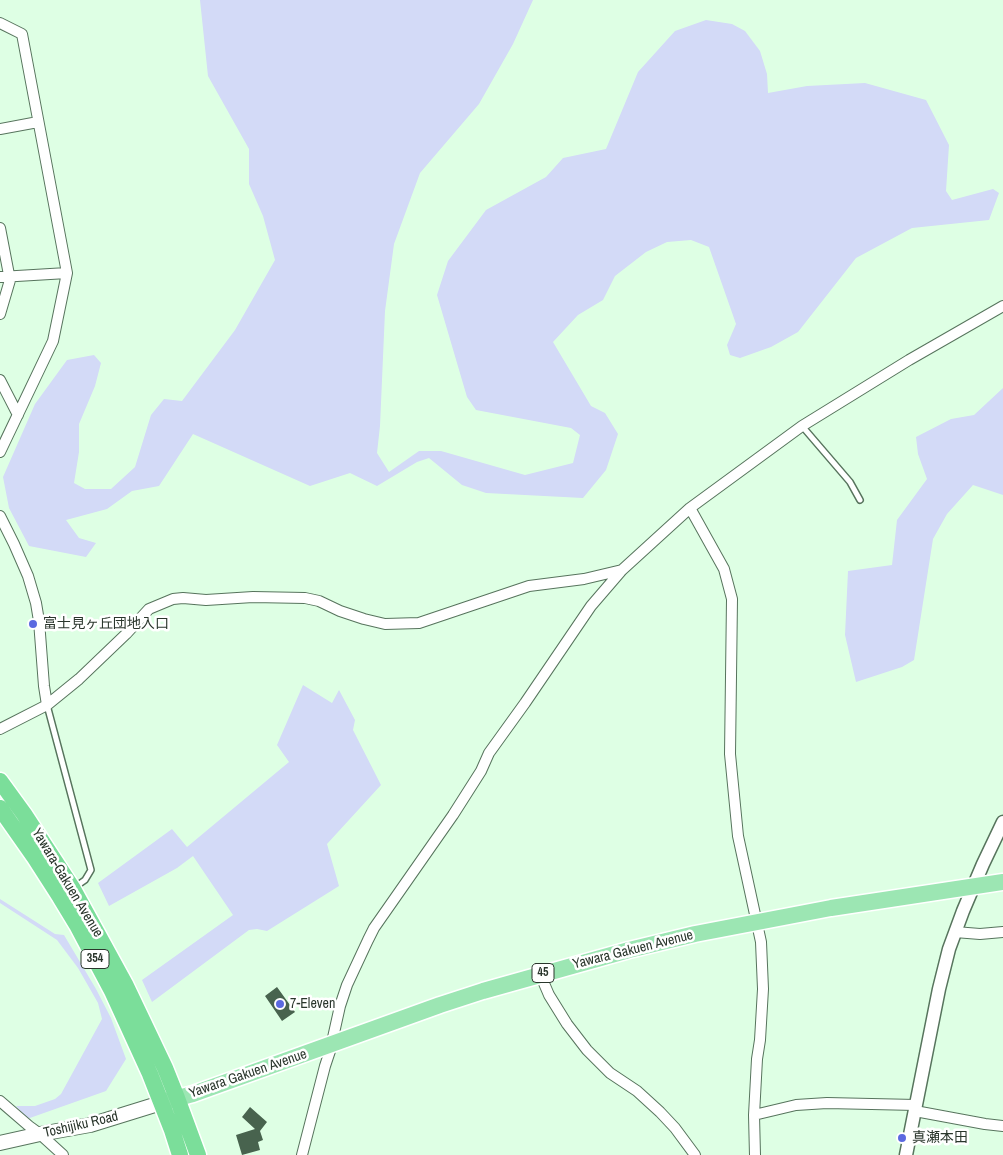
<!DOCTYPE html>
<html>
<head>
<meta charset="utf-8">
<style>
	body { margin:0 }
	canvas { display:block; background:#deffe4 }
</style>
</head>
<body>
<canvas width="1003" height="1155"></canvas>
<script>
const ctx = document.querySelector('canvas').getContext('2d');
ctx.lineJoin = 'round';
function fillPath(path, color) {
  ctx.fillStyle = color;
  ctx.fill(path, 'evenodd');
}
function poly(rows) {
  const path = new Path2D();
  for (const r of rows) {
    path.moveTo(r[0], r[1]);
    for (let i = 2; i < r.length; i += 2) path.lineTo(r[i], r[i + 1]);
  }
  return path;
}
function stroke(path, color, width, dash) {
  ctx.strokeStyle = color;
  ctx.lineWidth = width;
  ctx.lineCap = dash ? 'butt' : 'round';
  ctx.setLineDash(dash || []);
  ctx.stroke(path);
}
function label(font, color, halo, rows, align = 'center') {
  ctx.font = font + ' "Archivo Narrow","Noto Sans JP",sans-serif';
  ctx.lineWidth = 5;
  ctx.setLineDash([]);
  ctx.textBaseline = 'middle';
  ctx.strokeStyle = halo;
  ctx.fillStyle = color;
  for (const [text, x, y, turn = 0] of rows) {
    ctx.save();
    ctx.translate(x, y);
    ctx.rotate((+turn || 0) * Math.PI / 180);
    ctx.textAlign = isNaN(turn) ? turn : align;
    if (halo) ctx.strokeText(text, 0, 0);
    ctx.fillText(text, 0, 0);
    ctx.restore();
  }
}
const green = poly([
	[200,0,533,0,513,44,479,104,420,173,394,244,385,311,380,426,377,453,389,472,419,451,441,451,525,475,573,463,580,435,571,428,476,410,467,397,437,295,448,261,486,210,546,177,563,158,606,149,638,72,675,31,706,20,732,24,745,31,760,51,767,74,768,93,807,86,865,83,926,100,949,145,946,191,952,200,993,189,999,193,989,220,912,228,856,258,798,332,771,347,740,358,730,355,727,345,736,324,709,247,691,240,667,242,646,252,615,276,603,300,578,315,553,342,591,406,605,413,618,434,606,470,583,498,486,493,462,485,429,458,417,462,377,486,350,473,310,486,193,434,159,486,132,491,107,509,66,520,79,538,96,543,86,557,29,546,9,508,3,477,35,404,67,360,94,355,101,363,95,386,79,424,79,452,74,483,85,489,111,489,135,467,151,415,164,399,182,401,235,330,275,260,263,216,249,184,249,149,208,76],
	[1003,388,1003,495,973,485,947,514,933,539,914,660,902,667,856,682,845,635,848,571,892,565,897,520,927,479,918,454,916,437,951,419,974,415],
	[303,685,332,703,339,690,355,720,353,730,381,785,327,844,339,886,267,931,257,929,249,930,152,1002,142,980,233,915,193,856,177,868,109,906,98,883,172,829,187,847,289,762,277,745],
	[0,899,55,934,64,935,96,989,111,1018,126,1059,106,1091,27,1119,16,1106,35,1106,55,1099,61,1094,102,1019,98,1003,78,968,57,940,0,903]
]);
const building = poly([
	[277,987,295,1012,282,1021,265,996],
	[250,1107,267,1122,260,1131,263,1140,258,1142,260,1150,242,1155,236,1135,255,1129,242,1117]
]);
const service = poly([
	[802,426,850,482,860,500],
	[47,705,91,870,85,880,75,887]
]);
const minor = poly([
	[0,23,22,34,67,273,53,341,0,452],
	[0,129,38,122],
	[0,228,10,280,0,314],
	[0,277,67,273],
	[0,380,18,415],
	[690,508,724,569,732,599,730,754,738,836,761,942,763,989,760,1040,757,1059,754,1115,755,1155],
	[0,516,14,544,28,576,36,603,39,621,44,686,47,705],
	[0,729,47,705,79,679,126,634,149,609,173,599,183,598,206,600,253,597,305,598,319,601,340,611,364,619,385,624,419,623,529,586,584,579,622,570],
	[955,932,980,934,1003,932],
	[540,974,549,995,567,1024,587,1050,610,1073,637,1091,660,1112,675,1128,695,1155],
	[0,1101,29,1126,40,1134,63,1155],
	[915,1111,985,1124,1003,1126],
	[754,1115,796,1105,827,1103,916,1105],
	[302,1155,325,1066,330,1051,340,1006,347,985,368,940,374,928,453,815,481,771,489,753,525,703,591,606,622,570,690,508,802,426,909,360,1003,306]
]);
const tertiary = poly([
	[906,1155,939,989,949,949,963,911,983,864,1003,822]
]);
const secondary = poly([
	[0,1143,40,1134,90,1125,161,1103]
]);
const primary = poly([
	[163,1102,193,1094,440,1005,483,991,629,950,695,934,831,908,1003,882]
]);
const trunk = poly([
	[0,781,24,814,73,889,125,984,165,1068,177,1098,198,1155],
	[0,808,35,858,60,897,77,925,112,991,150,1074,172,1130,180,1155]
]);
const markers = [
	[33,624,5,"#5b69e0"],
	[280,1004,5,"#5b69e0"],
	[902,1138,5,"#5b69e0"]
];
const shields = [
	[95,959,28],
	[543,973,22]
];
const shieldNames = [
	["354",95,959],
	["45",543,973]
];
const poiNames = [
	["富士見ヶ丘団地入口",43,624],
	["7-Eleven",290,1004],
	["真瀬本田",912,1138]
];
const streetNames = [
	["Yawara-Gakuen Avenue",67,883,59],
	["Yawara Gakuen Avenue",633,950,-14],
	["Yawara Gakuen Avenue",248,1074,-19],
	["Toshijiku Road",81,1125,-13]
];
fillPath(green, '#d3daf7');
fillPath(building, '#48634e');
stroke(service, '#57745d', 8);
stroke(minor, '#57745d', 12);
stroke(tertiary, '#57745d', 15);
stroke(secondary, '#57745d', 16);
stroke(primary, '#fff', 19);
stroke(trunk, '#fff', 19);
stroke(service, '#fff', 5);
stroke(minor, '#fff', 10);
stroke(tertiary, '#fff', 12);
stroke(secondary, '#fff', 14);
stroke(primary, '#9ce6b3', 16);
stroke(trunk, '#7bde9a', 16);
for (const [x, y, r, color] of markers) {
  const dot = new Path2D();
  dot.arc(x, y, r, 0, 2 * Math.PI);
  ctx.fillStyle = color;
  ctx.fill(dot);
  stroke(dot, '#fff', 2);
}
for (const [x, y, w] of shields) {
  const box = new Path2D();
  box.roundRect(x - w / 2, y - 9.5, w, 19, 4);
  ctx.fillStyle = '#fff';
  ctx.fill(box);
  stroke(box, '#2a362c', 1);
}
label('bold 12px', '#2a362c', null, shieldNames);
label('14px', '#2a362c', '#fff', poiNames, 'left');
label('14px', '#2a362c', '#fff', streetNames);
</script>
</body>
</html>
